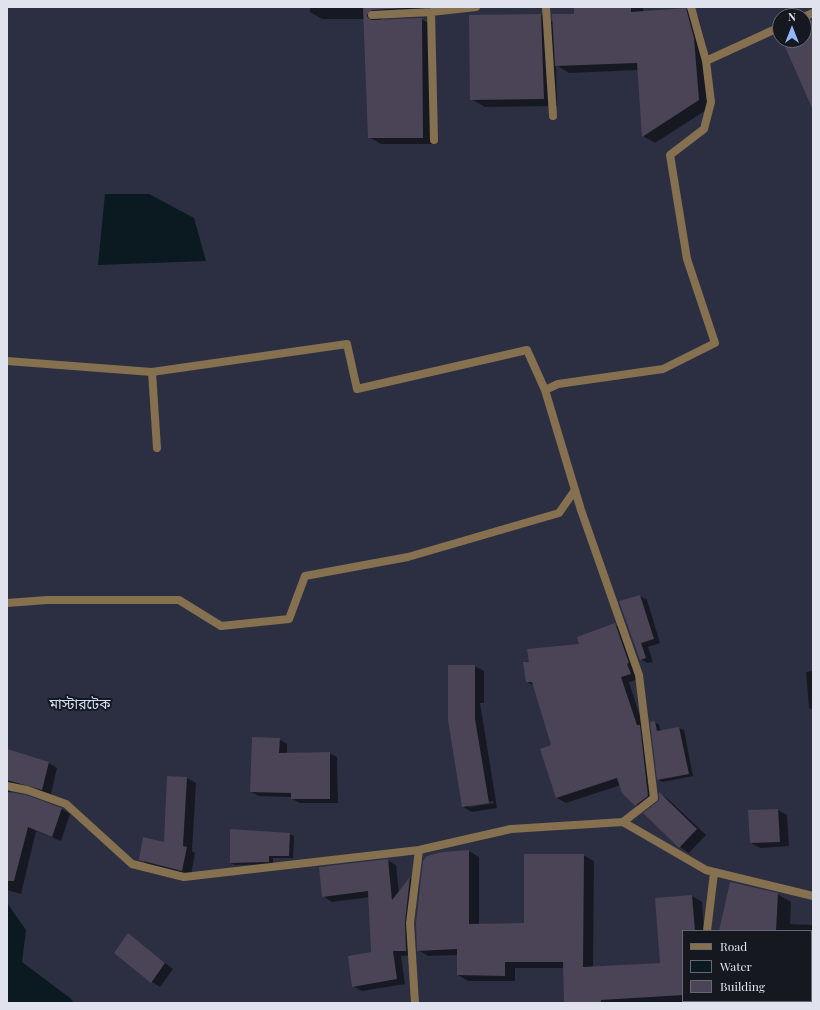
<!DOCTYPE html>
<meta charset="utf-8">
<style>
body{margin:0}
#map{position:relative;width:820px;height:1010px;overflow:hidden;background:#2c2f41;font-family:"Playfair Display",serif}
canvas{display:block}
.frame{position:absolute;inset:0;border:8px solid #e0e3ee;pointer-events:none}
.legend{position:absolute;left:682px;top:930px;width:130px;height:72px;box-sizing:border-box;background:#161820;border:1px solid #676972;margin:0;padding:5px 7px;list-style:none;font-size:12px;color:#e0e3ee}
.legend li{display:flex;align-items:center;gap:8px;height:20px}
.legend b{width:20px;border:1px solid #676972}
.north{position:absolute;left:772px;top:8px;width:40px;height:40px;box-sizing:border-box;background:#161820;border:1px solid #676972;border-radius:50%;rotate:0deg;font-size:11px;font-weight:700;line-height:16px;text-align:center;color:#e0e3ee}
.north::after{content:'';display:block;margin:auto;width:14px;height:18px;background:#91b8fd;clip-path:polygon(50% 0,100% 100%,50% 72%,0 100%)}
</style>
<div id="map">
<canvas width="820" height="1010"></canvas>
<div class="frame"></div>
<ul class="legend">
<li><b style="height:5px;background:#857050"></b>Road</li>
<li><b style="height:11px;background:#0b1a20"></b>Water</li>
<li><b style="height:11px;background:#4b4356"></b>Building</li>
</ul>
<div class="north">N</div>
</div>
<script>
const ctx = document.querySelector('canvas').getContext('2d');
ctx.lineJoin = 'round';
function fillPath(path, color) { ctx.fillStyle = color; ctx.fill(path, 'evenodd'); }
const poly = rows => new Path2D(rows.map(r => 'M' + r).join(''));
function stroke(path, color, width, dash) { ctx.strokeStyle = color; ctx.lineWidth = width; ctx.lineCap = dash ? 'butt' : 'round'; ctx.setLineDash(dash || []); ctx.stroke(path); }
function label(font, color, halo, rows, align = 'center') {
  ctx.font = font + ' "Playfair Display","Noto Sans Bengali",serif'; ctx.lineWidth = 4; ctx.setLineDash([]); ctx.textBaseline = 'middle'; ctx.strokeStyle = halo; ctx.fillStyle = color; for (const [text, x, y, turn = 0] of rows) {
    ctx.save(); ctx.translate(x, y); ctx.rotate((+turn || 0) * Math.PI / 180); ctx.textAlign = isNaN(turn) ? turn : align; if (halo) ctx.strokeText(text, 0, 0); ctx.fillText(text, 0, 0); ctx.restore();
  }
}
fillPath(poly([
 [105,194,149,194,194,218,206,261,98,265],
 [7,903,26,930,22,962,70,998,74,1003,7,1003]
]), '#0b1a20');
fillPath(poly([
 [310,7,435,7,435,14,384,16,380,21,421,19,434,26,436,144,381,144,369,137,365,19,322,19,310,12],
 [575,7,643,7,643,12,685,9,698,16,706,45,711,107,655,143,643,136,638,70,569,73,556,65,557,106,485,107,471,99,541,15,554,23,575,15],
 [640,596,647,600,660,643,648,647,653,662,648,663,640,659],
 [615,625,624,630,639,679,629,682,644,729,657,801,645,810,636,805,621,785,566,803,557,798,542,749,552,746,535,686,527,682,530,663,580,645],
 [475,666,484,671,484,703,480,703,497,808,472,812,463,807],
 [493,801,494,803,469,807,469,805],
 [813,671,813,710,809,708,806,672],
 [655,722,659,725,661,732,679,728,684,730,693,776,663,782,658,780,651,723],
 [279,739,287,744,287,754,329,753,337,757,338,803,300,803,292,799,292,797,259,796,251,792],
 [7,750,49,763,57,768,51,794,18,785,12,787,10,791,12,794,25,796,62,809,70,814,61,841,36,831,21,894,7,890],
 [187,778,196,783,192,851,195,853,191,875,149,865,140,859,165,843],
 [660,794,668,799,706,835,689,853,680,847,645,813,660,801],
 [778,810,787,815,789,846,760,848,751,843],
 [290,834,294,836,293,858,273,858,273,864,235,865,231,863],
 [469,851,479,857,479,925,525,924,583,855,594,861,593,968,661,964,692,896,702,902,704,931,683,931,683,1001,701,1001,701,1003,565,1003,564,968,515,968,515,981,468,981,458,975,458,955,428,956,418,950],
 [387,860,396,865,399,893,410,878,419,883,413,928,415,955,401,956,405,984,362,991,353,986,372,953,370,897,332,902,323,896],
 [777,894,791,902,790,924,813,925,813,1003,748,1003,748,1001,811,1001,811,931,720,931],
 [128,934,173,969,160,987,152,982]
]), '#0007');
fillPath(poly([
 [363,7,421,7,372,10,367,15,368,18,372,20,422,18,423,138,368,138],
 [574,7,631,7,631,12,686,8,694,38,699,100,642,137,637,63,555,66,552,14,574,14],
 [541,14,544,99,470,100,469,15],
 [813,19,813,110,782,40,804,40,804,22],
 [640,595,654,639,641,643,646,658,640,660,619,601],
 [615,623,629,663,627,664,631,674,621,677,637,725,640,725,648,796,635,806,622,793,617,778,556,798,540,749,551,745,532,682,526,682,523,662,529,662,527,649,579,644,577,637],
 [448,665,475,665,475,719,489,803,462,807,448,720],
 [655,721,657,731,679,727,689,774,657,780,650,722],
 [252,737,280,738,279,753,330,752,330,799,291,799,291,793,250,792],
 [7,749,49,762,42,790,7,780],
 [167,776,187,777,183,846,187,847,182,871,139,860,143,837,164,842],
 [8,792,26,795,62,808,52,837,28,827,14,881,7,881],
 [659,792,697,829,679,848,643,813,659,800],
 [778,809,780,842,750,843,748,810],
 [230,829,290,833,289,856,269,856,269,862,230,863],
 [469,850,469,924,524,923,524,854,584,854,583,967,660,963,655,898,692,895,695,931,683,931,683,995,601,1000,601,1003,564,1003,563,962,505,962,505,976,457,975,457,949,417,951,416,923,423,861,427,856,442,852],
 [388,859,392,900,410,877,405,922,406,951,393,951,397,979,352,987,348,956,371,952,368,891,322,897,319,867],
 [730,882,778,893,776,931,719,931],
 [128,933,165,963,151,983,114,953]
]), '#4b4356');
stroke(poly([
 [546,7,553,116],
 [691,7,706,61],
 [431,12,434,140],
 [372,15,431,12,476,7],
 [804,17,813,13],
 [7,361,152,372,347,344,357,389,527,350,545,390,558,384,663,369,715,343,687,259,670,155,704,129,711,102,706,61,780,27],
 [152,372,157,448],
 [545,390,581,510,639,675,654,798,623,822],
 [7,603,47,600,179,600,221,626,289,619,305,576,408,557,559,513,575,490],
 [7,786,27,790,66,804,132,864,184,877,419,850],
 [707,931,714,873],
 [415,1003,410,923,419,850,511,829,623,822,706,870,813,896],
 [698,1003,699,1001]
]), '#857050', 8);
label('14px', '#cddcf7', '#161820', [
 ["মাস্টারটেক",80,705]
]);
</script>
